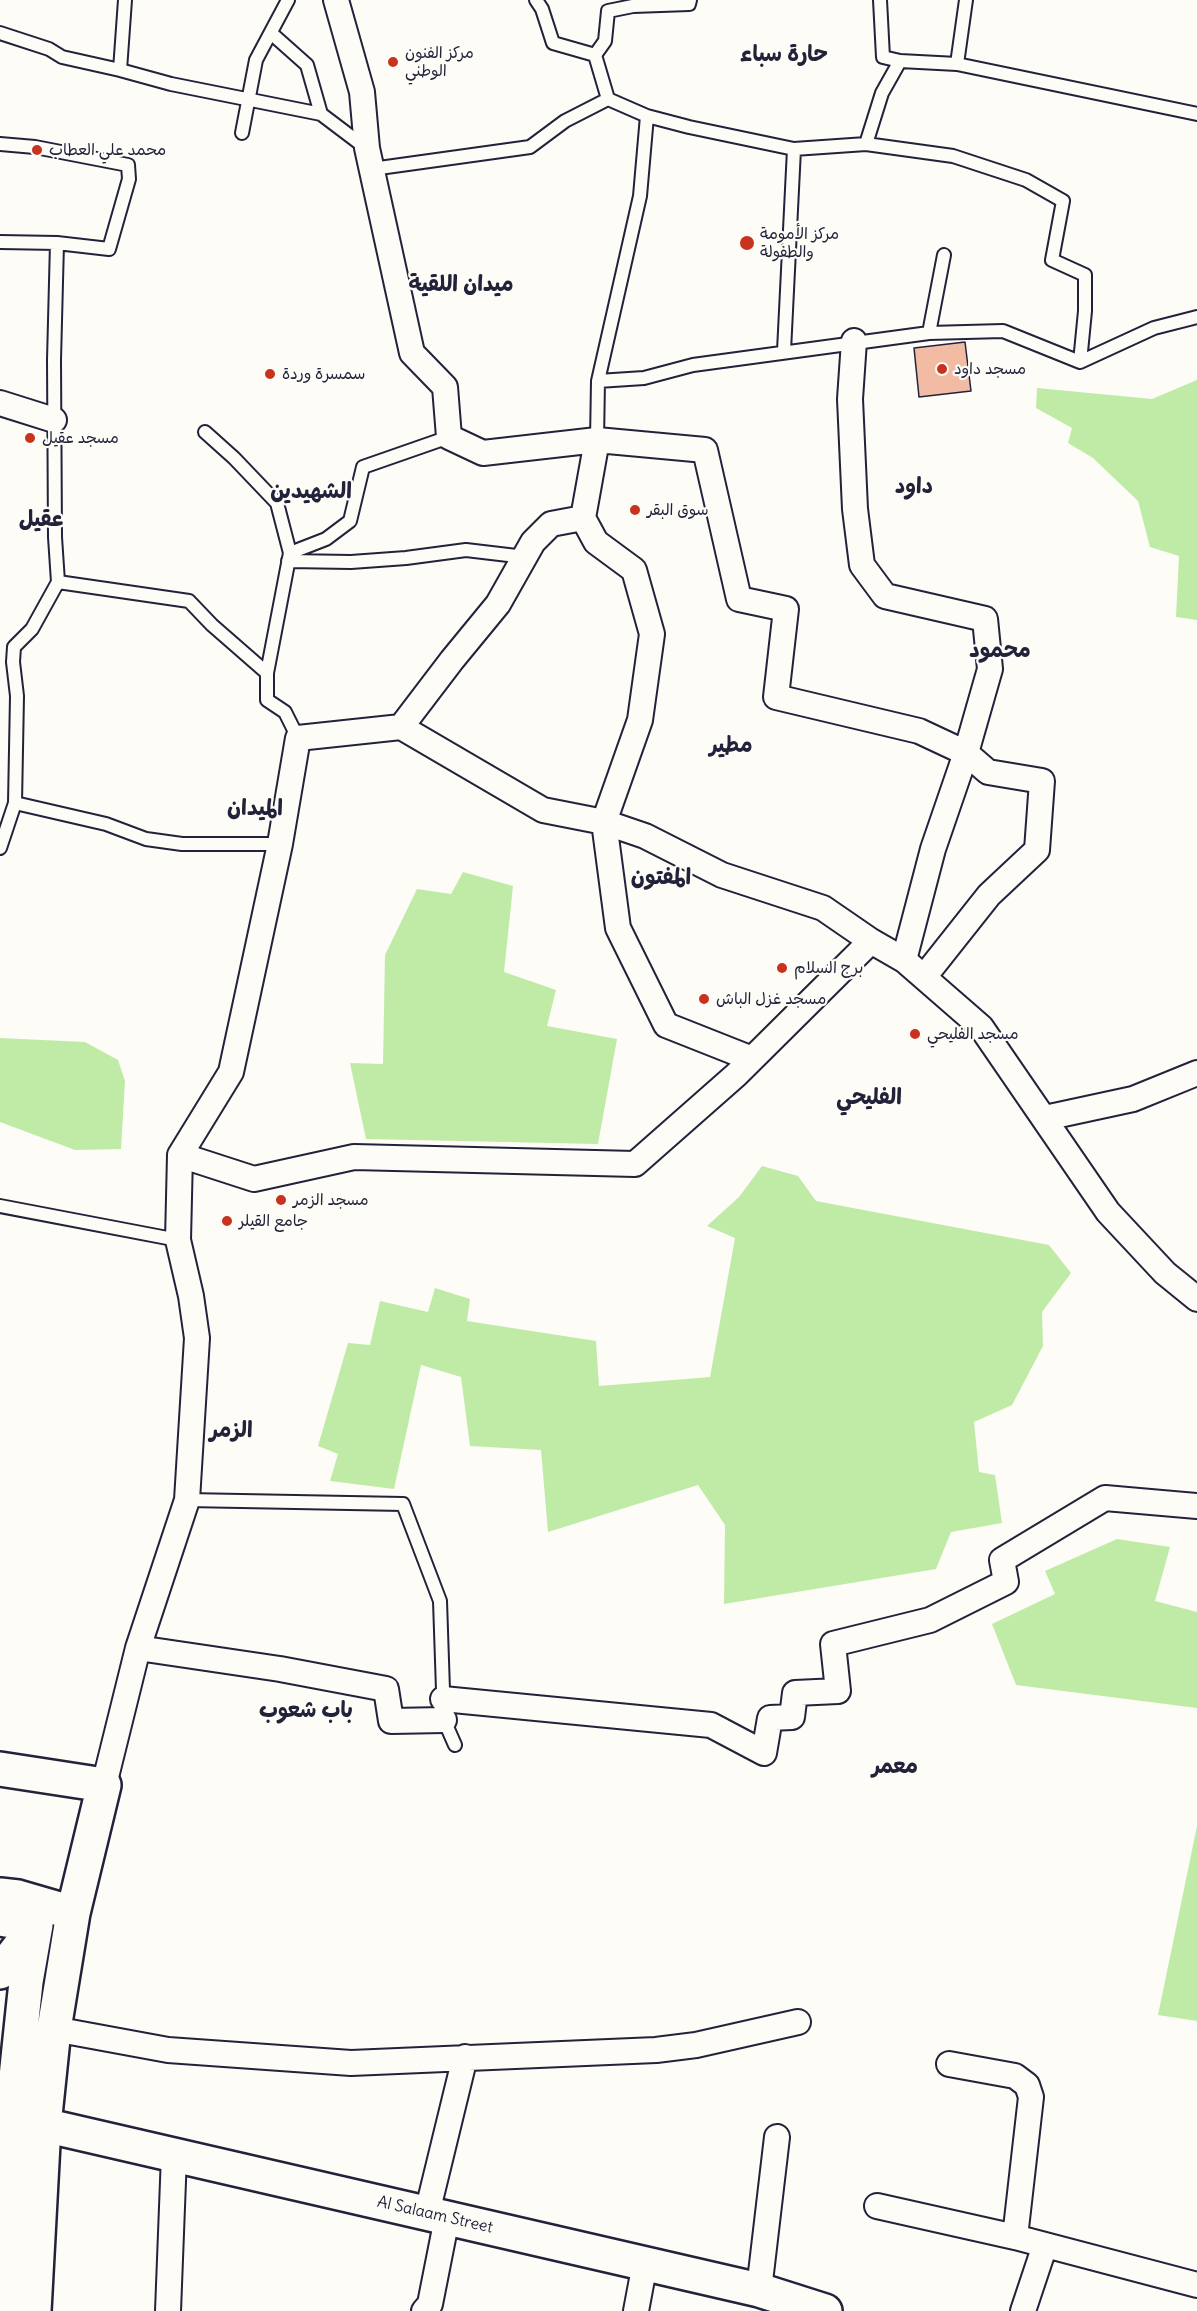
<!DOCTYPE html>
<meta charset="utf-8">
<style>
body{margin:0}
canvas{display:block;background:#fdfcf7}
</style>
<canvas width="1197" height="2311"></canvas>
<script>
const ctx = document.querySelector('canvas').getContext('2d');
ctx.lineJoin = 'round';
function fillPath(path, color) { ctx.fillStyle = color; ctx.fill(path, 'evenodd'); }
const poly = rows => new Path2D(rows.map(r => 'M' + r).join(''));
function stroke(path, color, width, dash) { ctx.strokeStyle = color; ctx.lineWidth = width; ctx.lineCap = dash ? 'butt' : 'round'; ctx.setLineDash(dash || []); ctx.stroke(path); }
function label(font, color, halo, rows, align = 'center') {
  ctx.font = font + ' Delius,"Playpen Sans Arabic",sans-serif'; ctx.lineWidth = 4.5; ctx.setLineDash([]); ctx.textBaseline = 'middle'; ctx.strokeStyle = halo; ctx.fillStyle = color; for (const [text, x, y, turn = 0] of rows) {
    ctx.save(); ctx.translate(x, y); ctx.rotate((+turn || 0) * Math.PI / 180); ctx.textAlign = isNaN(turn) ? turn : align; if (halo) ctx.strokeText(text, 0, 0); ctx.fillText(text, 0, 0); ctx.restore();
  }
}
fillPath(poly([
 [1197,380,1197,620,1176,617,1179,556,1150,547,1138,501,1093,458,1068,443,1072,428,1036,408,1037,388,1152,399],
 [463,872,513,886,504,972,556,990,547,1026,617,1039,598,1144,366,1139,350,1063,383,1064,385,955,417,889,451,894],
 [0,1038,85,1042,118,1060,125,1081,121,1149,75,1150,0,1122],
 [762,1166,798,1176,816,1201,1049,1245,1071,1273,1042,1312,1043,1346,1012,1405,974,1422,979,1472,995,1475,1002,1523,951,1532,936,1569,724,1604,725,1525,698,1485,548,1532,541,1450,470,1446,461,1377,421,1365,394,1489,330,1481,338,1454,318,1446,348,1343,370,1345,380,1301,428,1312,435,1288,470,1299,467,1321,596,1341,599,1386,710,1377,735,1238,707,1226,739,1197],
 [1117,1539,1170,1547,1155,1601,1197,1612,1197,1708,1016,1685,992,1624,1055,1594,1045,1571],
 [1197,1826,1197,2021,1158,2015]
]), '#c0eba7');
const building = poly([
 [965,342,971,391,919,397,914,348,965,342]
]);
fillPath(building, '#f1bca3');
stroke(building, '#22223b', 1.5);
const lane = poly([
 [125,0,120,70,171,84,321,114],
 [536,0,542,9,553,43,595,55,608,99,647,116,689,127,794,149,866,144,953,156,1026,180,1063,201,1052,260,1085,275,1085,311,1080,362],
 [0,33,49,49,62,57,120,70],
 [271,33,307,65,321,114,366,148],
 [595,55,605,41,608,11,633,6,689,4,690,0],
 [900,61,957,64,1197,114],
 [957,64,966,0],
 [242,133,256,60,288,0],
 [0,144,35,147,128,165,129,179,109,249,57,243,54,360,55,537,58,582,189,601,212,625,267,673],
 [866,144,882,93,900,61,883,57,880,0],
 [372,169,530,147,565,121,608,99],
 [0,242,57,243],
 [929,333,944,255],
 [784,351,794,149],
 [598,381,644,378,693,365,929,333,1003,331,1080,362,1154,328,1197,317],
 [205,432,234,458,277,503,290,553],
 [597,440,598,381,640,196,647,116],
 [288,561,351,562,406,558,466,550,525,557],
 [298,738,285,712,267,700,267,673,290,553,326,539,350,521,363,467,449,437],
 [15,803,106,824,146,839,182,844,280,844],
 [0,848,15,803,17,696,13,662,14,647,32,629,58,582],
 [0,1206,178,1240],
 [187,1500,403,1504,440,1601,444,1720,455,1745]
]);
const street = poly([
 [854,341,850,399,855,509,862,565,885,596,985,619,990,669,966,753,933,849,904,960],
 [0,403,54,420],
 [597,440,705,450,739,599,786,609,776,697,919,731,966,753,988,772,1042,781,1037,850,989,895,924,977],
 [583,518,596,542,634,570,652,634,640,720,604,822,618,928,666,1025,752,1059],
 [401,727,543,810,604,822,645,836,722,875,823,908,871,941,904,960,981,1027,1108,1212,1165,1273,1197,1299],
 [1045,1118,1133,1099,1197,1073],
 [180,1155,254,1179,354,1157,635,1164,736,1075,871,941],
 [138,1648,280,1669,386,1689,391,1721,444,1720],
 [443,1699,711,1725,764,1753,770,1718,792,1717,795,1693,838,1691,833,1644,930,1620,1006,1582,1002,1560,1105,1498,1197,1506],
 [104,1785,138,1648,187,1500,197,1338,191,1296,178,1240,180,1155,231,1072,280,844,298,738,401,727,452,660,498,604,533,542,551,524,583,518,597,440,483,453,449,437,445,387,412,353,367,148,362,92,336,0],
 [54,2029,168,2050,351,2063,656,2050,696,2045,798,2022],
 [949,2064,1015,2076,1027,2085,1031,2097,1015,2237],
 [877,2206,1015,2237,1197,2285],
 [427,2213,465,2057],
 [759,2290,777,2137],
 [168,2311,174,2155],
 [424,2311,430,2304,447,2218],
 [636,2311,645,2263],
 [1023,2311,1045,2245]
]);
const secondary = poly([
 [0,1769,104,1785,73,1913,54,2029,44,2125,34,2311],
 [0,1895,18,1897,73,1913],
 [0,1919,36,1925],
 [0,1972,33,1929],
 [44,2125,759,2290,825,2311],
 [4,2311,14,2096,26,1982,36,1925]
]);
stroke(lane, '#22223b', 16);
stroke(street, '#22223b', 28);
stroke(secondary, '#22223b', 38);
stroke(lane, '#fdfcf7', 12);
stroke(street, '#fdfcf7', 24);
stroke(secondary, '#fdfcf7', 33);
for (const [x, y, r, color] of [
 [393,62,6,"#c8321e"],
 [37,150,6,"#c8321e"],
 [747,243,8,"#c8321e"],
 [942,369,6,"#c8321e"],
 [270,374,6,"#c8321e"],
 [30,438,6,"#c8321e"],
 [635,510,6,"#c8321e"],
 [782,968,6,"#c8321e"],
 [704,999,6,"#c8321e"],
 [915,1034,6,"#c8321e"],
 [281,1200,6,"#c8321e"],
 [227,1221,6,"#c8321e"]
]) { const dot = new Path2D(); dot.arc(x, y, r, 0, 2 * Math.PI); ctx.fillStyle = color; ctx.fill(dot); stroke(dot, '#fdfcf7', 2); }
label('16px', '#22223b', '#fdfcf7', [
 ["مركز الفنون",405,53],
 ["الوطني",405,71],
 ["محمد علي العطاب",49,150],
 ["مركز الأمومة",760,234],
 ["والطفولة",760,252],
 ["مسجد داود",954,369],
 ["سمسرة وردة",282,374],
 ["مسجد عقيل",42,438],
 ["سوق البقر",647,510],
 ["برج السلام",794,968],
 ["مسجد غزل الباش",716,999],
 ["مسجد الفليحي",927,1034],
 ["مسجد الزمر",293,1200],
 ["جامع القيلر",239,1221]
], 'left');
label('16px', '#22223b', '#fdfcf7', [
 ["Al Salaam Street",435,2215,13]
]);
label('bold 22px', '#22223b', '#fdfcf7', [
 ["حارة سباء",784,55],
 ["ميدان اللقية",461,285],
 ["داود",914,487],
 ["الشهيدين",311,492],
 ["عقيل",41,520],
 ["محمود",1000,651],
 ["مطير",731,746],
 ["الميدان",255,809],
 ["المفتون",661,878],
 ["الفليحي",869,1098],
 ["الزمر",231,1431],
 ["باب شعوب",306,1711],
 ["معمر",895,1767]
]);
</script>
